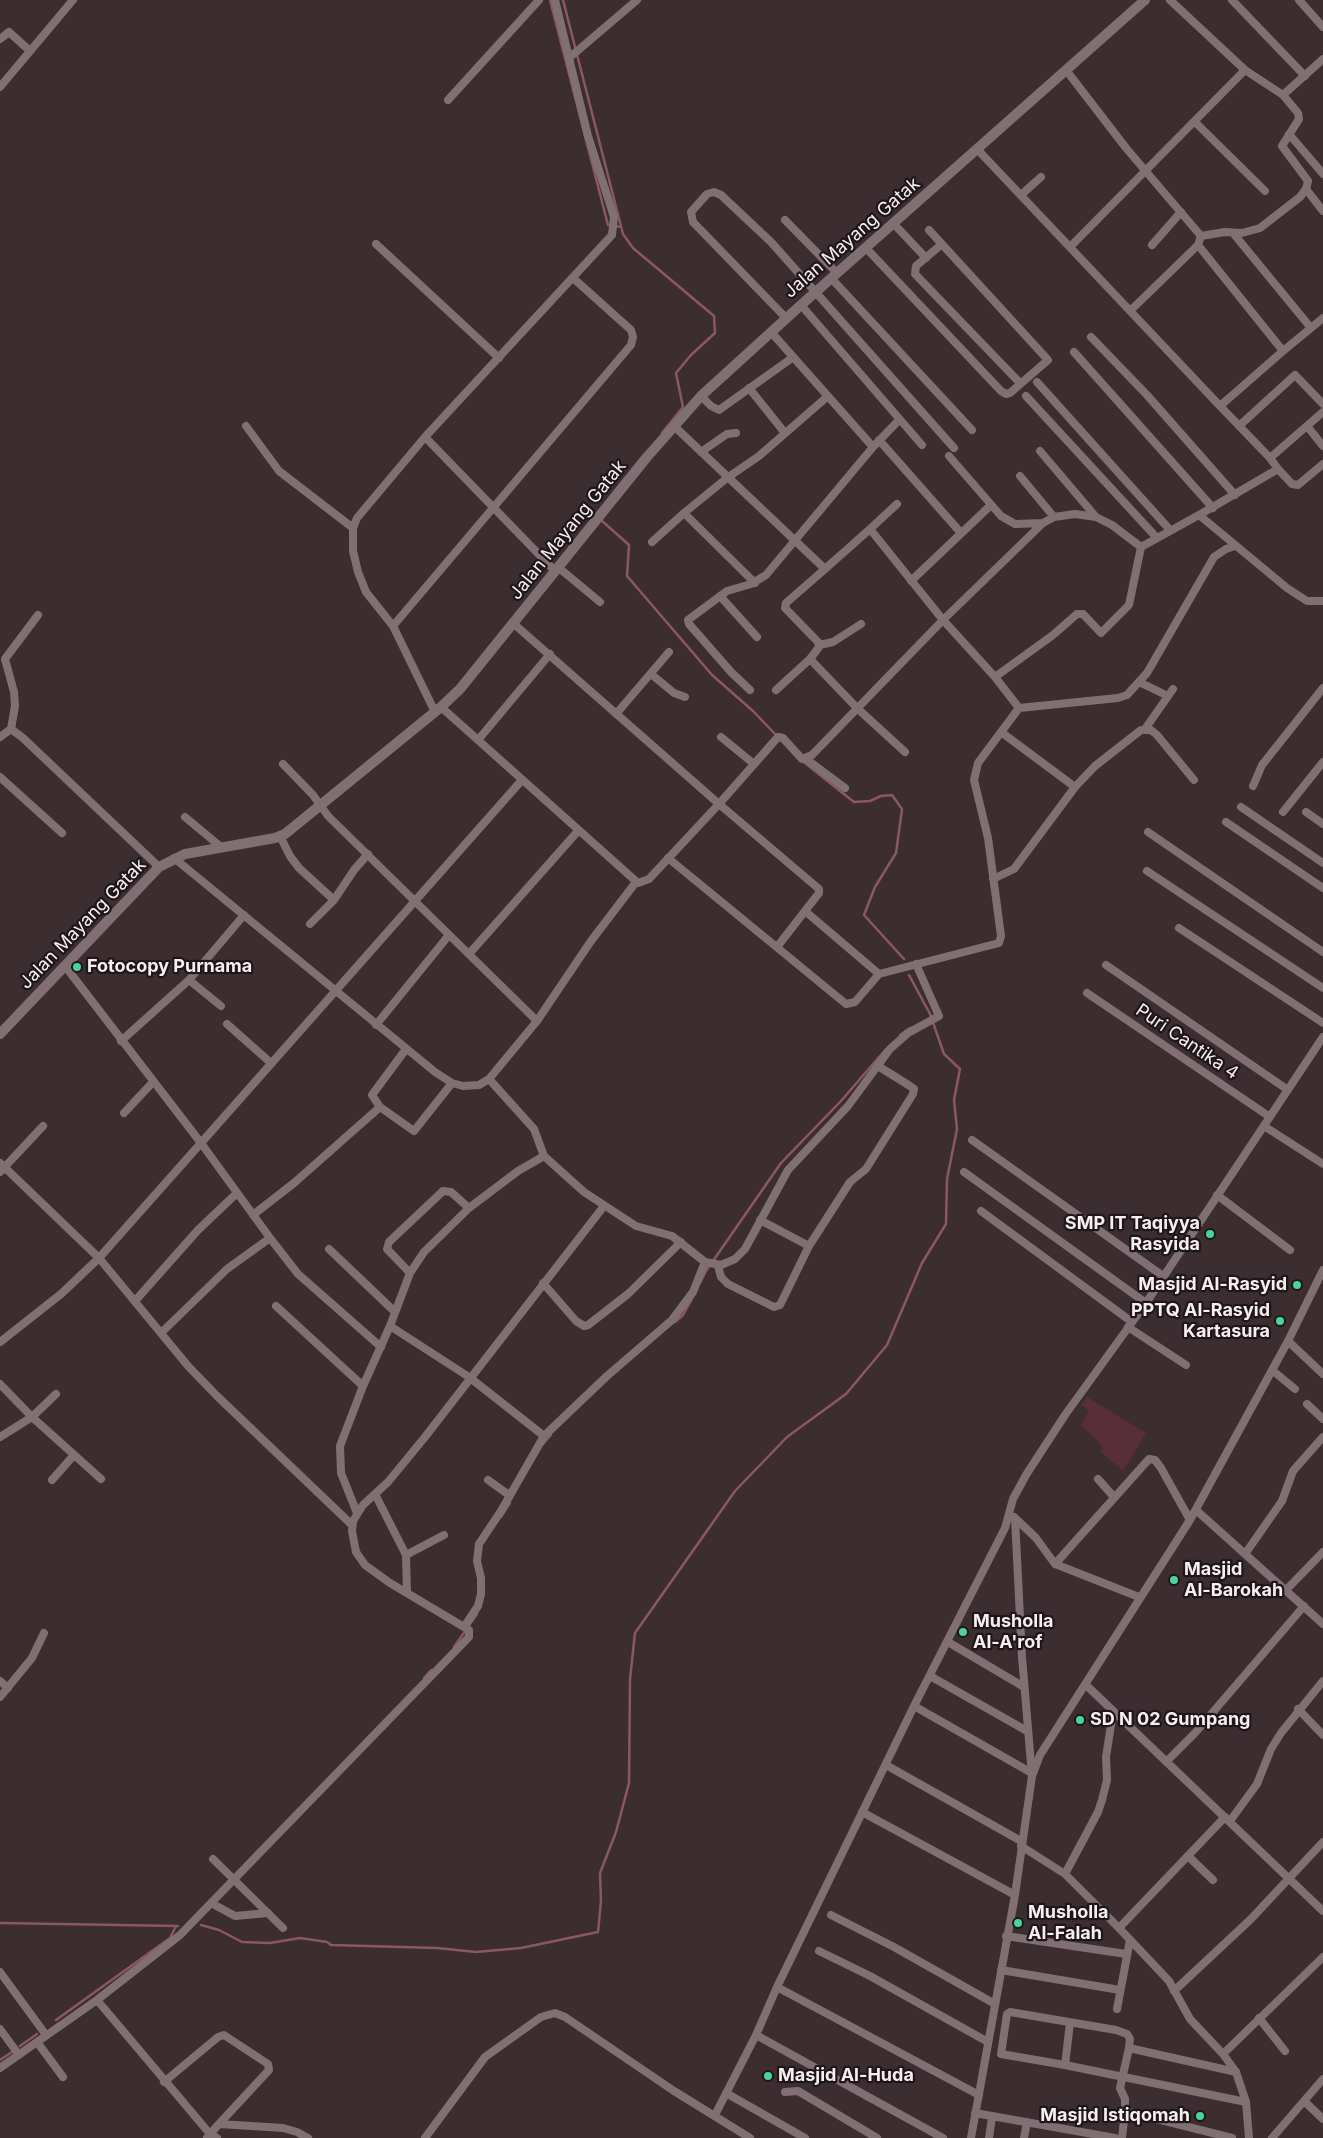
<!DOCTYPE html>
<style>
body{margin:0}
canvas{display:block;background:#3b2d30}
</style>
<canvas width="1323" height="2138"></canvas>
<script>
const ctx = document.querySelector('canvas').getContext('2d');
ctx.lineJoin = 'round';
function fillPath(path, color) { ctx.fillStyle = color; ctx.fill(path, 'evenodd'); }
const poly = rows => new Path2D(rows.map(r => 'M' + r).join(''));
function stroke(path, color, width, dash) { ctx.strokeStyle = color; ctx.lineWidth = width; ctx.lineCap = dash ? 'butt' : 'round'; ctx.setLineDash(dash || []); ctx.stroke(path); }
function label(font, color, halo, rows, align = 'center') {
  ctx.font = font + ' Inter,sans-serif'; ctx.lineWidth = 4.5; ctx.setLineDash([]); ctx.textBaseline = 'middle'; ctx.strokeStyle = halo; ctx.fillStyle = color; for (const [text, x, y, turn = 0] of rows) {
    ctx.save(); ctx.translate(x, y); ctx.rotate((+turn || 0) * Math.PI / 180); ctx.textAlign = isNaN(turn) ? turn : align; if (halo) ctx.strokeText(text, 0, 0); ctx.fillText(text, 0, 0); ctx.restore();
  }
}
fillPath(poly([
 [1087,1397,1146,1433,1123,1471,1101,1452,1103,1446,1081,1425,1089,1410,1081,1405]
]), '#582e3a');
stroke(poly([
 [550,0,608,225,621,227],
 [563,0,623,234,633,248,714,316,715,333,691,355,676,373,683,407,662,433],
 [601,520,629,545,627,576,712,675,753,711,776,735],
 [801,760,854,802,870,801,881,796,892,795,902,809,896,853,875,887,864,915,904,959],
 [900,1035,910,1028],
 [700,1283,706,1271,781,1163,841,1101,886,1049],
 [675,1322,683,1315,692,1299],
 [543,1444,551,1435],
 [501,1517,510,1503],
 [454,1647,477,1614],
 [424,1678,431,1670],
 [0,1923,178,1926],
 [201,1925,219,1930,242,1942,270,1943,300,1938,327,1942,331,1945,437,1948,476,1952,521,1948,598,1932,601,1901,600,1873,616,1832,629,1783,630,1679,635,1633,735,1491,787,1437,846,1394,887,1345,922,1263,946,1224,947,1179,957,1129,954,1100,960,1069,944,1054,930,1014,909,975],
 [56,2020,170,1938,176,1926],
 [20,2046,37,2034],
 [0,2060,12,2052]
]), '#8b5764', 2.5);
stroke(poly([
 [555,0,569,58],
 [1170,0,1245,70,1283,95,1298,113,1299,119,1282,146,1308,181,1306,189,1300,197,1260,228,1242,233,1225,232,1201,236],
 [1232,0,1305,76],
 [1299,0,1323,27],
 [0,39,9,32,30,51],
 [1066,70,1126,148,1201,236,1198,245,1131,310],
 [0,87,73,0],
 [1283,95,1323,59],
 [448,100,539,0],
 [1195,122,1265,191],
 [1289,134,1323,174],
 [977,149,1220,406,1283,351,1198,245],
 [1306,189,1323,211],
 [1021,195,1041,177],
 [785,220,837,273],
 [893,223,926,258],
 [1233,233,1311,328],
 [376,244,499,358],
 [942,244,916,266,915,274,1020,383],
 [1152,245,1181,212],
 [865,247,1001,391,1006,394,1010,393,1048,360,929,230],
 [1070,247,1245,70],
 [831,278,972,430],
 [801,305,922,445],
 [786,318,693,222,691,212,707,194,714,192,721,195,771,242,954,448],
 [771,332,873,447],
 [1091,337,1147,395,1235,495],
 [1283,351,1323,318],
 [1074,352,1213,508],
 [1037,382,1170,530],
 [749,388,785,433],
 [701,396,711,406,719,410,792,358],
 [1026,396,1157,538],
 [246,426,279,471,353,528],
 [674,426,825,569,870,529,943,620,1043,523,1054,517,1075,514,1096,517,1112,525,1141,547,1199,515,1287,588,1307,601,1323,601],
 [1239,426,1295,375,1323,404],
 [1307,426,1323,446],
 [425,437,612,235,614,217,588,136,569,58,637,0],
 [879,440,961,533],
 [1040,451,1096,517],
 [701,452,727,434,736,433],
 [949,456,1001,516,1015,524,1043,523],
 [1270,458,1323,412],
 [1278,469,1292,484,1298,485,1323,464],
 [1020,476,1054,517],
 [1199,515,1278,469,1270,458,1220,406],
 [870,529,897,504],
 [652,542,684,513],
 [559,568,600,602],
 [825,569,786,603,785,608,818,642,819,647,810,659,858,709,905,752],
 [911,581,991,505],
 [755,583,684,513,727,478,759,456,828,396],
 [720,596,757,637],
 [393,626,631,345,633,337,631,330,573,278],
 [819,645,833,642,861,624],
 [651,674,674,693,685,697],
 [995,677,1053,635,1077,614,1083,614,1101,633,1129,605,1141,547],
 [1139,682,1168,696],
 [750,690,731,672,689,624,688,620,727,591,751,584,766,575,873,447,899,420],
 [776,690,810,659],
 [441,707,638,883,649,879,719,804,514,624],
 [1019,708,1118,698,1127,695,1147,673,1214,557,1226,549,1235,546],
 [435,712,393,626,366,592,358,572,353,551,353,528,357,518,425,437,556,572],
 [616,714,669,652],
 [11,729,15,706,14,692,5,659,38,615],
 [1145,729,1173,689],
 [1001,732,1075,787],
 [0,737,11,729,23,738,159,867],
 [721,737,754,764],
 [478,740,550,654],
 [806,759,845,788],
 [0,777,62,833],
 [1253,786,1262,765,1323,688],
 [1241,807,1323,863],
 [1283,812,1323,762],
 [1306,812,1323,824],
 [185,817,221,847],
 [1226,822,1323,888],
 [1148,832,1323,952],
 [280,836,290,856,299,868,334,900],
 [174,858,435,1072,452,1083,463,1086,479,1085,489,1079,537,1021,328,816,313,795,283,764],
 [668,858,846,1004,855,1002,879,974,999,943,1001,936,988,838,974,780,978,763,1019,708,995,677,943,620,812,755,802,759,783,738,778,737,719,804,819,889,819,893,777,947],
 [1147,871,1323,988],
 [993,879,1014,869,1075,787,1095,766,1141,730,1151,730,1157,735,1194,780],
 [805,911,879,974],
 [310,924,334,900,354,870,368,854],
 [1179,928,1323,1023],
 [469,954,578,831],
 [1106,965,1288,1090],
 [189,980,221,1006],
 [1087,993,1270,1117],
 [537,1021,591,941,636,882],
 [227,1024,271,1063],
 [376,1025,449,935],
 [121,1041,189,980,244,915],
 [489,1079,534,1129,544,1156,584,1192,636,1226,672,1236,705,1262,721,1265,735,1259,745,1249,788,1170,848,1106,890,1049,908,1033,939,1016,916,964],
 [380,1107,414,1131,452,1083],
 [124,1113,153,1082],
 [1264,1126,1323,1164],
 [972,1140,1163,1276],
 [0,1163,99,1258,188,1366,216,1395,352,1525],
 [0,1172,43,1126],
 [964,1172,1146,1303],
 [1217,1195,1290,1250],
 [981,1211,1132,1322],
 [253,1215,294,1183,380,1107,372,1095,406,1049],
 [760,1220,809,1246],
 [270,1238,298,1274,381,1347],
 [329,1249,395,1312],
 [718,1266,721,1277,728,1284,774,1307,780,1305,809,1246,850,1182,866,1169,913,1094,914,1089,910,1086,878,1066],
 [410,1273,387,1249,389,1242,443,1191,451,1192,469,1208],
 [543,1283,576,1321,584,1326,588,1325,628,1294,681,1242],
 [135,1301,198,1230,237,1193],
 [276,1306,363,1386],
 [390,1326,469,1377,544,1436],
 [1128,1327,1186,1365],
 [161,1333,227,1269,270,1238,201,1143,522,780],
 [1288,1341,1323,1374],
 [0,1342,61,1294,99,1258,201,1143,65,966],
 [1272,1370,1295,1389],
 [0,1384,32,1417,101,1479],
 [1307,1404,1323,1419],
 [0,1437,32,1417,56,1394],
 [1098,1479,1114,1497],
 [52,1480,74,1455],
 [488,1480,509,1495],
 [375,1494,406,1555,407,1593],
 [1196,1510,1323,1624],
 [357,1513,341,1473,340,1446,363,1386,390,1326,410,1273,424,1252,469,1208,518,1171,544,1156],
 [1014,1517,1036,1538,1055,1564,1139,1597],
 [1015,1518,1022,1657,1032,1776],
 [1245,1554,1282,1501,1293,1471,1323,1437],
 [406,1555,444,1535],
 [1055,1564,1149,1459,1155,1460,1161,1468,1190,1520],
 [1286,1590,1323,1552],
 [464,1627,478,1606,481,1594,481,1578,477,1561,479,1544,501,1511,544,1436,607,1376,672,1320,693,1292,705,1262],
 [948,1642,1024,1687],
 [930,1676,1027,1731],
 [0,1681,8,1688],
 [1086,1685,1323,1911],
 [0,1697,32,1658,44,1633],
 [914,1706,1030,1772],
 [1298,1709,1323,1735],
 [1166,1762,1195,1733,1304,1606],
 [886,1765,1021,1841],
 [862,1812,1015,1895],
 [1230,1821,1257,1784,1271,1749,1281,1733,1323,1681],
 [1021,1846,1065,1874,1119,1928,1169,1981,1190,2019,1223,2054,1236,2072,1246,2102,1249,2138],
 [1189,1857,1213,1880],
 [213,1859,283,1928],
 [1065,1874,1098,1812,1102,1800,1107,1780,1106,1757,1113,1712],
 [211,1903,235,1916,268,1913],
 [831,1915,894,1947,995,2004],
 [1119,1928,1225,1817],
 [1006,1936,1126,1954],
 [819,1951,870,1976,988,2042],
 [1001,1970,1120,1990],
 [0,1972,46,2035],
 [777,1987,979,2095],
 [1174,1991,1251,1919,1323,1842],
 [97,2000,210,2134,219,2124,283,2128,297,2132,308,2138],
 [1117,2009,1130,1940],
 [1259,2018,1285,2051],
 [1070,2023,1065,2065,1246,2102],
 [0,2029,19,2055],
 [756,2035,943,2138],
 [37,2042,63,2077],
 [1129,2048,1236,2072],
 [1223,2054,1323,1957],
 [1065,2065,1001,2054,1007,2014,1010,2012,1116,2030,1127,2034,1130,2039,1129,2048,1120,2088,1125,2099,1125,2111],
 [0,2068,97,2000,180,1935,469,1637,469,1630,464,1627,390,1583,365,1565,356,1552,352,1531,353,1521,363,1505,388,1482,425,1437,604,1206],
 [164,2082,218,2037,224,2035,268,2064,269,2070,219,2124],
 [785,2092,798,2091,877,2138],
 [726,2093,805,2138],
 [1304,2101,1323,2119],
 [975,2113,1115,2138],
 [715,2115,756,2035,777,1987,914,1706,1005,1528,1013,1499,1026,1475,1065,1415,1146,1303,1323,1037],
 [207,2138,210,2134,217,2138],
 [425,2138,485,2057,541,2017,555,2013,565,2017,674,2091,750,2138],
 [971,2138,1015,1895,1032,1776,1040,1755,1190,1520,1288,1341,1323,1270],
 [989,2138,992,2117],
 [1024,2138,1027,2122],
 [1122,2138,1125,2111,1232,2138],
 [1272,2138,1323,2079]
]), '#807073', 8);
stroke(poly([
 [0,1034,159,867,185,854,275,838,285,834,441,707,460,689,647,457,701,396,801,305,1145,0]
]), '#807073', 10);
for (const [x, y, r, color] of [
 [77,967,5,"#4ad49c"],
 [1210,1234,5,"#4ad49c"],
 [1297,1285,5,"#4ad49c"],
 [1280,1321,5,"#4ad49c"],
 [1174,1580,5,"#4ad49c"],
 [963,1632,5,"#4ad49c"],
 [1080,1720,5,"#4ad49c"],
 [1018,1923,5,"#4ad49c"],
 [768,2076,5,"#4ad49c"],
 [1200,2116,5,"#4ad49c"]
]) { const dot = new Path2D(); dot.arc(x, y, r, 0, 2 * Math.PI); ctx.fillStyle = color; ctx.fill(dot); stroke(dot, '#1e1719', 2); }
label('18px', '#f8eef0', '#1e1719', [
 ["Jalan Mayang Gatak",852,238,-41],
 ["Jalan Mayang Gatak",568,530,-51],
 ["Jalan Mayang Gatak",83,924,-46],
 ["Puri Cantika 4",1187,1042,34]
]);
label('bold 18px', '#f8eef0', '#1e1719', [
 ["Fotocopy Purnama",87,967],
 ["SMP IT Taqiyya",1200,1224,"right"],
 ["Rasyida",1200,1245,"right"],
 ["Masjid Al-Rasyid",1287,1285,"right"],
 ["PPTQ Al-Rasyid",1270,1311,"right"],
 ["Kartasura",1270,1332,"right"],
 ["Masjid",1184,1570],
 ["Al-Barokah",1184,1591],
 ["Musholla",973,1622],
 ["Al-A'rof",973,1643],
 ["SD N 02 Gumpang",1090,1720],
 ["Musholla",1028,1913],
 ["Al-Falah",1028,1934],
 ["Masjid Al-Huda",778,2076],
 ["Masjid Istiqomah",1190,2116,"right"]
], 'left');
</script>
